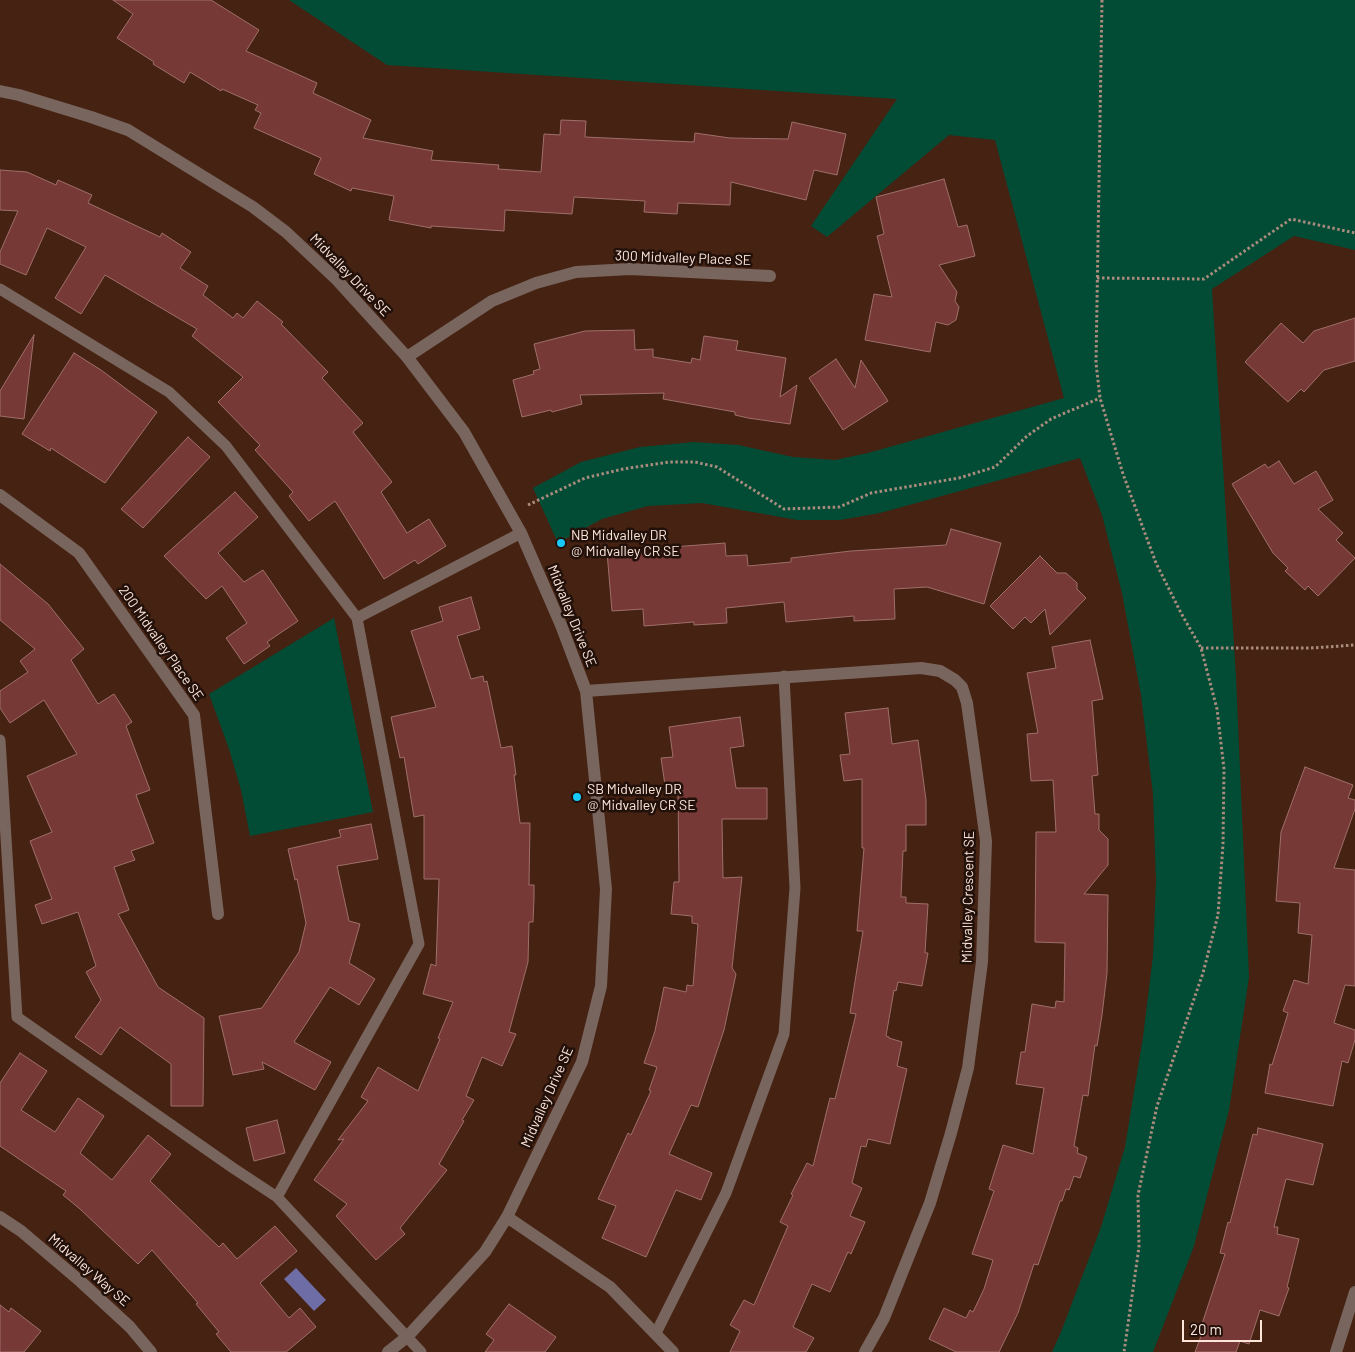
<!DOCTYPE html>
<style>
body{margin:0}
#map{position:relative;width:1355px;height:1352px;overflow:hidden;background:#462212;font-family:Barlow,sans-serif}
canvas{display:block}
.scale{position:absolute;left:1182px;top:1320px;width:80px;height:22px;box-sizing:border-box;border:2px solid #fde5da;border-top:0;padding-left:6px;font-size:15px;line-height:18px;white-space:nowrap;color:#fde5da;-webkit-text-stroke:4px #21110a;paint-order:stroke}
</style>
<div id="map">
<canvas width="1355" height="1352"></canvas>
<div class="scale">20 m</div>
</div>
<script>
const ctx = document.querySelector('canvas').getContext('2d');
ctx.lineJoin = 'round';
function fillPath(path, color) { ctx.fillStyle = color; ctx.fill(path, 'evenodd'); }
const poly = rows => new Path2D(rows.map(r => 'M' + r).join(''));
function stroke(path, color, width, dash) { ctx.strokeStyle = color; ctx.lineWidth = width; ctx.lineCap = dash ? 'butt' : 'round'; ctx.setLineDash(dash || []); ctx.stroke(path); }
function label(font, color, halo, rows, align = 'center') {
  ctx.font = font + ' Barlow,sans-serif'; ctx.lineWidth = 5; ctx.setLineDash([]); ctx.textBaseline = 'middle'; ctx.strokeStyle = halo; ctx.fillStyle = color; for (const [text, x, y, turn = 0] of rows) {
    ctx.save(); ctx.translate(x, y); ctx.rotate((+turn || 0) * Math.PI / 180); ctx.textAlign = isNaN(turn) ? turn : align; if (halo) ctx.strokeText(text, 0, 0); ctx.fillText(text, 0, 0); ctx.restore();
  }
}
fillPath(poly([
 [289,0,1355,0,1355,250,1294,236,1212,289,1236,677,1249,977,1229,1110,1194,1246,1153,1352,1052,1352,1061,1332,1101,1227,1125,1147,1143,1037,1153,956,1156,881,1153,794,1141,695,1122,593,1102,515,1080,458,880,513,840,520,797,520,702,503,648,506,602,519,558,543,533,488,581,462,640,447,694,442,738,445,793,457,835,460,868,453,1064,398,995,140,949,135,827,237,811,226,897,99,387,65],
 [334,618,373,812,250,836,241,790,229,749,209,694]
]), '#024c35');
fillPath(poly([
 [296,1268,326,1300,314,1311,284,1279]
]), '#6e6da5');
const building = poly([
 [113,0,211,0,259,30,246,51,317,83,313,93,371,120,363,138,433,151,431,160,499,165,498,169,541,172,544,134,560,135,561,120,586,121,585,137,694,142,695,133,730,138,788,139,792,122,846,134,837,175,814,170,806,200,731,182,730,205,678,203,677,214,644,212,645,201,574,197,572,214,505,210,504,231,431,226,431,228,389,220,394,196,352,188,351,191,314,174,321,158,254,128,261,113,255,110,258,105,222,89,221,91,190,72,184,83,153,64,154,62,117,38,133,14,113,0],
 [0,170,27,172,56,185,58,180,92,195,88,203,160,237,162,233,191,252,180,268,208,286,203,295,233,318,237,313,243,318,257,301,283,322,281,324,328,372,322,378,363,423,353,432,392,482,381,492,407,533,429,519,446,546,418,564,415,560,384,579,335,501,309,521,289,496,293,492,255,450,260,445,218,402,243,377,192,336,197,329,105,275,81,314,55,298,86,247,47,228,26,275,0,264,0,252,18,211,0,210,0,170],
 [944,179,958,227,967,225,975,256,939,265,957,292,955,301,959,307,956,320,948,325,936,322,930,352,865,340,874,294,892,297,877,236,884,234,876,197,944,179],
 [1355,318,1355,361,1324,370,1304,392,1301,389,1288,402,1245,362,1281,323,1303,343,1314,331,1355,318],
 [634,330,635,350,653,349,653,357,691,363,692,358,700,360,704,336,738,341,736,350,786,358,780,397,797,385,790,424,748,418,735,415,735,412,663,399,664,393,580,395,582,404,552,412,551,410,522,417,513,380,534,374,533,371,540,369,534,344,585,331,634,330],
 [34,335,24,419,0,416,0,391,34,335],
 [74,353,101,370,157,412,105,483,51,448,50,451,22,434,74,353],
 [836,359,855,388,861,360,888,401,843,430,809,378,836,359],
 [188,437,210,457,143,528,121,509,188,437],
 [1279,461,1294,484,1316,471,1333,500,1318,509,1343,533,1336,540,1355,558,1318,596,1308,586,1305,590,1285,571,1288,568,1273,553,1232,484,1265,464,1268,468,1279,461],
 [235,492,258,517,218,553,244,582,263,570,298,621,267,642,270,646,244,664,226,638,247,623,222,586,206,599,164,556,235,492],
 [951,529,1001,543,984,604,927,587,894,589,895,619,854,621,854,616,786,622,784,602,726,608,727,623,694,625,694,622,644,626,643,609,612,611,607,552,725,543,726,556,747,555,748,566,791,562,791,558,851,551,946,545,951,529],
 [1040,556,1057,573,1066,573,1077,583,1077,589,1086,598,1050,635,1045,609,1031,623,1025,617,1013,629,990,606,1040,556],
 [0,564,48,604,84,649,71,660,98,704,114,694,132,722,126,726,150,790,136,795,154,843,131,851,135,860,114,867,129,910,118,914,158,987,204,1018,203,1106,171,1106,171,1064,120,1027,101,1055,75,1037,101,1000,86,972,96,966,78,912,42,924,35,905,52,899,30,841,52,832,27,776,77,754,44,700,10,723,0,708,0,691,28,672,20,661,35,649,0,620,0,564],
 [471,597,480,629,457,636,471,679,483,676,484,682,487,681,501,748,512,746,516,775,514,775,520,823,530,823,529,885,534,885,534,898,533,922,529,922,528,962,509,1032,516,1034,502,1066,482,1057,466,1096,474,1100,462,1120,464,1121,439,1164,447,1170,400,1228,405,1234,376,1260,336,1216,347,1204,314,1180,344,1139,338,1140,368,1101,361,1097,378,1067,418,1091,440,1039,438,1038,453,1002,423,994,431,964,436,966,439,879,424,879,424,815,414,817,404,757,400,758,391,717,436,707,411,631,443,621,439,607,471,597],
 [1090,640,1103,699,1092,701,1098,775,1092,776,1095,814,1099,814,1099,830,1108,839,1108,865,1084,894,1108,895,1107,973,1102,1015,1097,1046,1095,1045,1088,1096,1083,1095,1074,1146,1078,1148,1077,1153,1087,1157,1080,1178,1074,1176,1069,1190,1066,1189,1062,1201,1060,1201,1038,1265,1034,1264,1018,1313,999,1352,956,1352,929,1339,944,1308,966,1318,970,1310,973,1312,984,1289,993,1260,972,1254,994,1191,989,1189,1003,1145,1033,1154,1044,1088,1016,1084,1021,1052,1025,1052,1032,1004,1055,1008,1056,1001,1064,1002,1065,943,1035,942,1036,832,1056,832,1053,780,1031,781,1027,734,1038,733,1027,673,1056,668,1052,647,1090,640],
 [888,708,892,744,918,740,926,800,926,825,906,825,906,851,903,851,901,897,906,897,906,903,928,904,925,953,928,953,922,986,898,982,896,991,894,990,886,1036,889,1037,889,1038,902,1042,897,1066,907,1069,890,1144,868,1139,866,1147,861,1146,852,1183,862,1188,850,1216,865,1222,851,1254,848,1252,830,1292,812,1284,793,1327,814,1338,806,1352,730,1352,740,1331,730,1325,744,1300,754,1305,788,1226,780,1222,793,1195,791,1194,807,1163,813,1166,830,1098,835,1099,856,1014,850,1013,863,931,857,931,864,848,862,848,862,779,844,781,840,755,850,754,845,713,888,708],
 [740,717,744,746,730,748,736,788,767,788,767,819,722,819,723,878,742,877,732,968,736,974,724,1030,698,1107,691,1105,669,1154,712,1173,701,1200,676,1190,646,1257,602,1238,616,1206,598,1199,628,1133,631,1135,651,1091,649,1090,657,1067,644,1063,655,1031,664,987,686,992,687,985,693,986,698,924,692,923,692,916,671,914,674,882,679,882,678,790,666,792,661,758,673,757,669,727,740,717],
 [1305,767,1353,785,1348,798,1355,800,1355,809,1334,868,1355,870,1355,986,1345,985,1334,1023,1355,1030,1355,1040,1348,1063,1342,1061,1333,1106,1265,1093,1270,1064,1272,1065,1288,1013,1283,1011,1294,980,1308,984,1312,935,1298,933,1300,903,1276,901,1281,832,1305,767],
 [371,824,378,859,337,866,349,921,360,924,349,963,375,979,359,1005,330,987,294,1042,331,1062,315,1090,262,1062,264,1069,233,1075,219,1016,262,1008,299,952,306,923,297,879,295,880,288,849,341,837,339,830,371,824],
 [20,1053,47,1071,21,1110,55,1132,78,1098,104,1116,80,1153,112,1180,148,1135,171,1154,150,1181,219,1247,223,1243,237,1259,275,1226,297,1251,260,1283,289,1318,300,1308,316,1327,286,1352,231,1352,216,1334,219,1332,196,1304,198,1303,152,1250,138,1264,80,1209,63,1195,66,1191,0,1146,0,1083,20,1053],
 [277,1120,285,1153,254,1161,246,1128,277,1120],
 [1258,1128,1323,1144,1313,1185,1286,1179,1274,1227,1278,1227,1277,1234,1299,1239,1287,1287,1289,1288,1279,1316,1260,1310,1249,1344,1240,1341,1236,1352,1195,1352,1204,1328,1201,1327,1225,1254,1220,1253,1228,1222,1230,1223,1253,1134,1257,1135,1258,1128],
 [509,1304,556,1337,545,1352,485,1352,494,1340,486,1334,509,1304],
 [0,1305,9,1312,11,1308,41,1331,24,1352,0,1352,0,1305]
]);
fillPath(building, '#763936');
stroke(building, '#9f6f6b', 1);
stroke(poly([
 [1102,0,1096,363,1100,398,1123,474,1156,563,1181,613,1201,648,1217,709,1224,769,1223,844,1218,915,1203,973,1157,1106,1138,1195,1139,1247,1124,1352],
 [1097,278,1204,279,1291,219,1355,233],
 [528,505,585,478,623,469,669,462,695,462,717,467,784,509,839,507,871,493,959,478,995,467,1027,436,1051,419,1100,398],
 [1201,648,1311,648,1355,645]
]), '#aa8c7f', 3, [2.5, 2.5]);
stroke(poly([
 [0,289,169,392,226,446,357,618,419,944,277,1197],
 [357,618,521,533],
 [0,740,17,1017,233,1168,277,1197,421,1352],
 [656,1333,726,1193,784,1034,795,888,784,676]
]), '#78655d', 11);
stroke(poly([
 [0,91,19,95,91,117,128,130,253,207,286,232,337,280,407,357,464,432,521,533,561,625,586,691,606,889,601,986,582,1062,507,1217,485,1252,407,1337,388,1352],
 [407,357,492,301,536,283,576,272,630,269,770,276],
 [0,495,79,553,194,715,218,914],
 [586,691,921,668,940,671,955,680,962,687,967,703,986,841,982,962,968,1068,951,1133,930,1203,884,1318,865,1352],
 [0,1217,21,1231,80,1281,130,1327,151,1352],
 [507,1217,610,1287,673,1352],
 [1336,1352,1355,1292]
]), '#78655d', 12);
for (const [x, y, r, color] of [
 [561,543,5,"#17cafb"],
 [577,797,5,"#17cafb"]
]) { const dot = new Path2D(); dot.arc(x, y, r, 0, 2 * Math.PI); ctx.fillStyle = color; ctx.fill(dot); stroke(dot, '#21110a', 2); }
label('14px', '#fde5da', '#21110a', [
 ["300 Midvalley Place SE",683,258,2],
 ["Midvalley Drive SE",350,275,46],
 ["Midvalley Drive SE",572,616,68],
 ["200 Midvalley Place SE",161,643,55],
 ["Midvalley Crescent SE",968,897,-89],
 ["Midvalley Drive SE",547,1097,-66],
 ["Midvalley Way SE",89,1270,41]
]);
label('14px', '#fde5da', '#21110a', [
 ["NB Midvalley DR",571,535],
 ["@ Midvalley CR SE",571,551],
 ["SB Midvalley DR",587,789],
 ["@ Midvalley CR SE",587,805]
], 'left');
</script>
